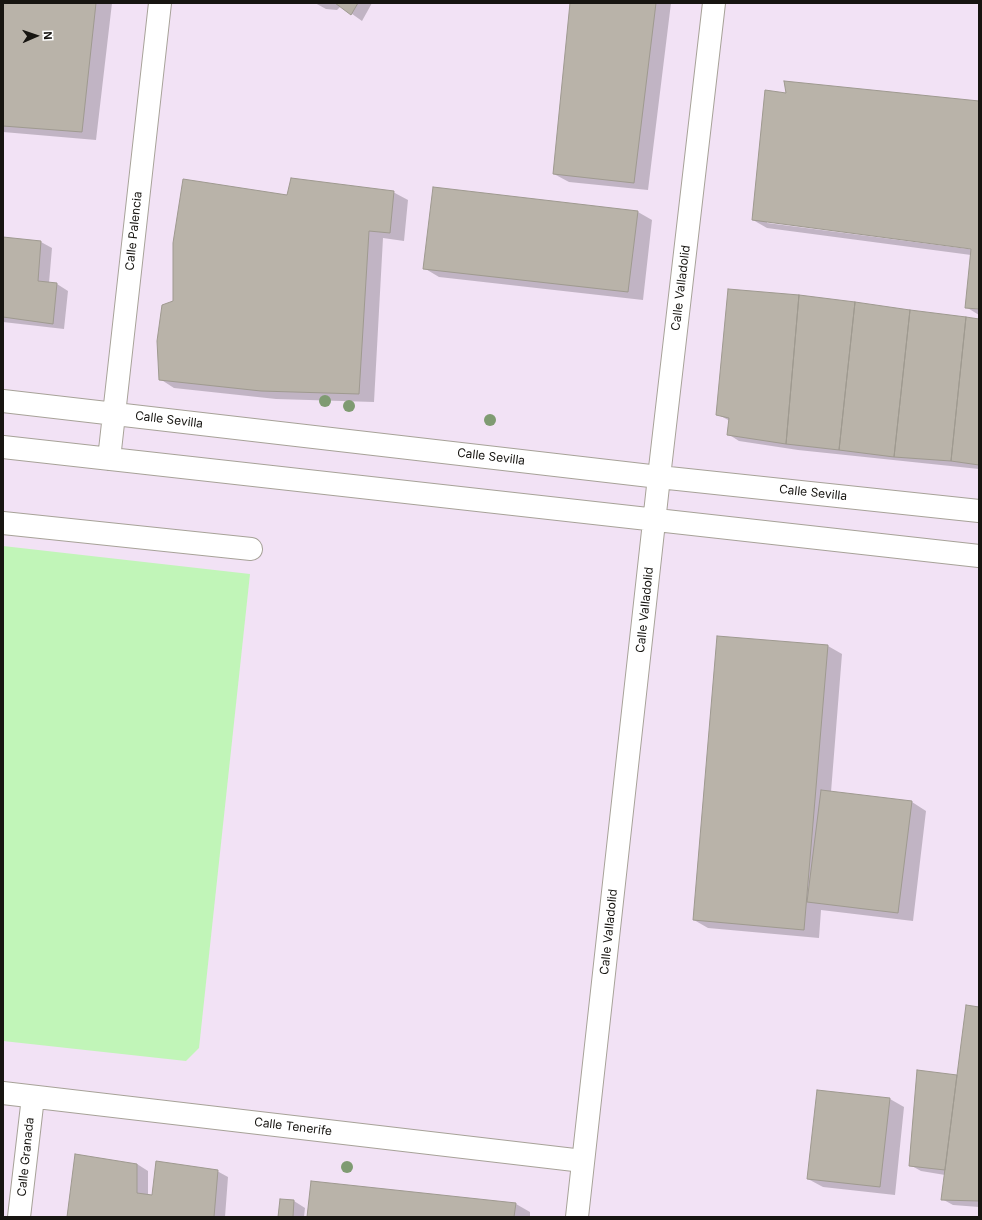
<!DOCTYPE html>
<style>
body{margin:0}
#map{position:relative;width:982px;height:1220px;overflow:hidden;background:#f7f2e7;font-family:Inter,sans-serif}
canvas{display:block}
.frame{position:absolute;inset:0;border:4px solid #171511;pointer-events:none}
.north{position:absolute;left:16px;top:16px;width:40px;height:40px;-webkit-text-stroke:3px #fff;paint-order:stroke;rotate:88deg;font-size:11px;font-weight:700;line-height:16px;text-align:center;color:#171511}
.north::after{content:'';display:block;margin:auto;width:14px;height:18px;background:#171511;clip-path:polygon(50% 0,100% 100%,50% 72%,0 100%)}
</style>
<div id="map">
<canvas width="982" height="1220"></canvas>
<div class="frame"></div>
<div class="north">N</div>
</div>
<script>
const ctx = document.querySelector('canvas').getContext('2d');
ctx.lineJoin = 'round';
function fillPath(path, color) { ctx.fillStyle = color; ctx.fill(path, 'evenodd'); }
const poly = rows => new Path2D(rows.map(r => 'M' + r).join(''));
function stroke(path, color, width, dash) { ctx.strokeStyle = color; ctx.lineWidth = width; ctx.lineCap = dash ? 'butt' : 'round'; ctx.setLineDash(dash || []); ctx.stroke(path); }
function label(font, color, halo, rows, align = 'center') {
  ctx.font = font + ' Inter,sans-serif'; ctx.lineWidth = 3; ctx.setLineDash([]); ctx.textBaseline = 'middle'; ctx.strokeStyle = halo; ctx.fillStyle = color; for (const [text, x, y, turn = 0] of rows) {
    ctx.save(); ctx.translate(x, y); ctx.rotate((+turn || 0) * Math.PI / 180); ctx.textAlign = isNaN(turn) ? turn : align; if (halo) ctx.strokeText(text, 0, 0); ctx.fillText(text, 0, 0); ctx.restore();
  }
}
fillPath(poly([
 [3,3,979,3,979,1217,3,1217]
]), '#f2e2f5');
fillPath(poly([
 [3,546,250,574,199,1048,186,1061,3,1041]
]), '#c1f5b8');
fillPath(poly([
 [3,3,112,3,96,140,3,132],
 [315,3,372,3,362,21,341,6,337,10,326,9],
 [571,3,671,3,648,190,569,182,554,174],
 [788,94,979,102,979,315,966,307,971,255,767,228,753,220],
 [767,221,976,248,976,250,767,223],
 [393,192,408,200,404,241,383,238,374,402,276,399,174,388,160,379,174,302],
 [638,212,652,220,643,300,439,277,424,268],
 [3,238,41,242,52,248,49,283,57,284,68,291,64,329,3,322],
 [979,320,979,469,798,450,739,441,728,434,730,421,717,414],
 [828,646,842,654,831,792,912,802,926,811,913,921,821,910,819,938,708,928,694,920],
 [979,1008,979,1207,953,1205,942,1199,945,1175,921,1171,910,1165,918,1071,958,1076],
 [890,1099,904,1107,895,1195,823,1187,808,1179],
 [137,1164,148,1171,148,1195,153,1196,217,1171,228,1177,225,1217,68,1217],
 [294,1201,305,1208,304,1217,279,1217],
 [516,1204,530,1212,530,1217,308,1217]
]), '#0003');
const building = poly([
 [3,3,96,3,82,132,3,126,3,3],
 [335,3,358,3,351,15,335,3],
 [570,3,656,3,634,183,553,174,570,3],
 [784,81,979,101,979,309,965,308,971,249,752,220,765,90,786,93,784,81],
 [291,178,394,191,390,233,369,231,359,394,261,391,159,380,157,341,162,305,173,301,173,243,183,179,287,195,291,178],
 [433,187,638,211,628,292,423,269,433,187],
 [3,237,41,241,38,281,57,283,53,324,3,317,3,237],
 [728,289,799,295,786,444,727,435,729,418,716,415,728,289],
 [799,295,855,302,839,450,786,444,799,295],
 [855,302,910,310,894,457,839,450,855,302],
 [910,310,966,317,951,461,894,457,910,310],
 [966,317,979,319,979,465,951,461,966,317],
 [717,636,828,645,804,930,693,920,717,636],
 [821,790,912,801,898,913,807,902,821,790],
 [966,1005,979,1007,979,1201,941,1200,966,1005],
 [917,1070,957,1075,945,1170,909,1166,917,1070],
 [817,1090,890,1098,880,1187,807,1179,817,1090],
 [75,1154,137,1164,137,1193,152,1195,156,1161,218,1170,214,1217,67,1217,75,1154],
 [311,1181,516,1203,514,1217,307,1217,311,1181],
 [280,1199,294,1200,293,1217,278,1217,280,1199]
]);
fillPath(building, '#b9b3a9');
stroke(building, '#9f9a90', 1);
const minor = poly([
 [3,401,659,477,979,511],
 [3,447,979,556],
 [109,459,160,3],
 [3,523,251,549],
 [3,1093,583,1161],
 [19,1217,33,1097],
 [577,1217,659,477,714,3]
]);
stroke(minor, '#a7a298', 24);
stroke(minor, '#fff', 22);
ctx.fillStyle = '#7f9b72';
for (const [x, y] of [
 [325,401],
 [349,406],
 [490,420],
 [347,1167]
]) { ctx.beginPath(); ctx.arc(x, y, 6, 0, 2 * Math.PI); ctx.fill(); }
label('12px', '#171511', '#fff', [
 ["Calle Palencia",134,231,-84],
 ["Calle Valladolid",681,288,-83],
 ["Calle Sevilla",169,420,7],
 ["Calle Sevilla",491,457,7],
 ["Calle Sevilla",813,493,6],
 ["Calle Valladolid",645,610,-84],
 ["Calle Valladolid",609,932,-84],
 ["Calle Tenerife",293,1127,7],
 ["Calle Granada",26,1157,-84]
]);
</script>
